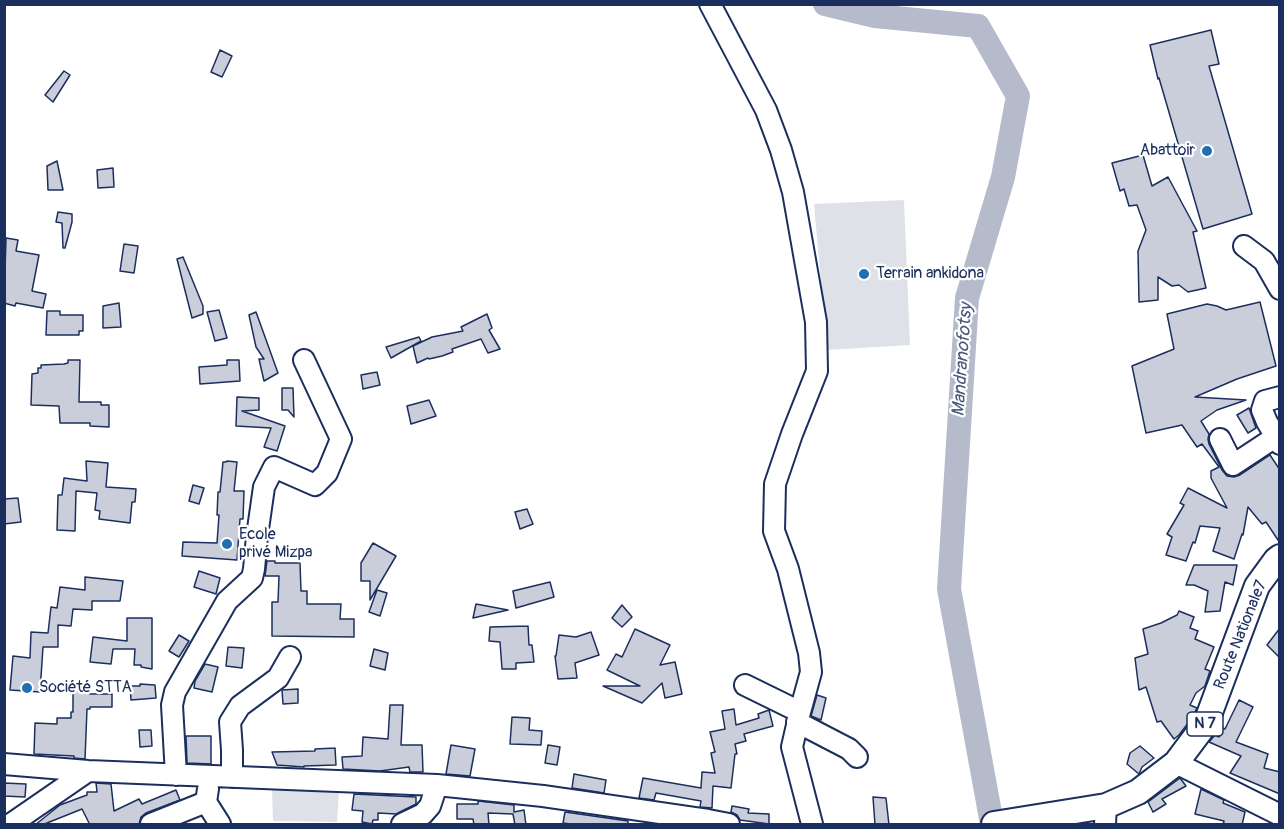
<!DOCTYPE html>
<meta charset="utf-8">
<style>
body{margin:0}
#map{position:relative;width:1284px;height:829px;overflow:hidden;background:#fff;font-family:Pangolin,sans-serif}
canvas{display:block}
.frame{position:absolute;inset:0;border:6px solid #1b2f5e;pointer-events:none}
</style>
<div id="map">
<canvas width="1284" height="829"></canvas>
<div class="frame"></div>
</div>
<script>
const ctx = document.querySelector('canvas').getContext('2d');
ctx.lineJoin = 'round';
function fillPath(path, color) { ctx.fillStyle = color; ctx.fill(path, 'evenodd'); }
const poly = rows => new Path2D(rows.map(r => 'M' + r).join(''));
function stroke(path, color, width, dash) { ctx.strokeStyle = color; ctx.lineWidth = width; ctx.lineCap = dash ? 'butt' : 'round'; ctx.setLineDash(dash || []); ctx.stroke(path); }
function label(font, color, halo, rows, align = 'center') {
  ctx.font = font + ' Pangolin,sans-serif'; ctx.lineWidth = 4.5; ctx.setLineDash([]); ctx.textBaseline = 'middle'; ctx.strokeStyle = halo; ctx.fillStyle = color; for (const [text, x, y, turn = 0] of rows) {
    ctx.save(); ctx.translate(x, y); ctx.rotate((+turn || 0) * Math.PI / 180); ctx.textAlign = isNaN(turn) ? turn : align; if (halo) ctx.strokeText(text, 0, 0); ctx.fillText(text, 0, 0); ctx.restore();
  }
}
fillPath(poly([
 [904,200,910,345,827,350,814,204],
 [272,788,339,788,337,822,273,821]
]), '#dee1e7');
stroke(poly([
 [825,4,875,16,978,26,1018,96,1003,177,967,298,949,589,992,824]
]), '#b5bbca', 24);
const building = poly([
 [1211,30,1219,64,1209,66,1252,214,1203,229,1159,78,1158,79,1150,45,1211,30],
 [220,50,232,56,222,77,211,72,220,50],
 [64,71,70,75,53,102,45,95,64,71],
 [1143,155,1152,186,1168,177,1197,231,1193,232,1206,288,1188,292,1179,285,1172,286,1158,277,1158,300,1139,302,1138,251,1146,230,1137,205,1129,206,1124,189,1120,191,1112,163,1143,155],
 [57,161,63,190,48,190,47,166,57,161],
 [113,168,114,187,98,188,97,170,113,168],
 [58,212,72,214,72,222,65,248,63,248,62,223,56,222,58,212],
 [6,238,18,240,16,251,39,255,32,291,46,294,43,308,16,303,15,306,4,303,6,238],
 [124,244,138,246,134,273,120,271,124,244],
 [183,257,203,306,203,314,192,318,177,259,183,257],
 [1260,302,1276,366,1237,379,1195,397,1246,400,1217,410,1201,421,1209,434,1208,439,1209,444,1222,470,1227,476,1234,477,1240,475,1270,455,1280,470,1280,543,1266,522,1262,524,1248,507,1243,535,1242,534,1234,559,1213,551,1220,528,1200,526,1195,543,1193,542,1186,561,1166,555,1172,537,1167,534,1184,505,1180,503,1188,488,1227,508,1211,478,1211,471,1219,467,1202,444,1197,447,1182,425,1146,433,1132,366,1174,349,1167,314,1207,304,1217,306,1226,310,1260,302],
 [119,303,121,327,103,328,103,306,119,303],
 [219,310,227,338,215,341,207,312,219,310],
 [47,311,60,311,60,315,83,315,83,331,79,331,79,335,46,335,47,311],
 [256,312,278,373,264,381,259,359,264,359,256,347,249,315,256,312],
 [487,314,492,328,489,330,500,349,488,353,481,339,452,349,453,352,442,356,429,359,428,358,417,363,413,346,432,337,463,331,461,327,487,314],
 [419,337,421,341,391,358,386,347,419,337],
 [68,360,80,360,79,402,101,402,101,405,109,405,109,427,90,426,90,423,60,423,59,406,31,405,32,374,38,373,38,368,41,368,41,365,64,364,68,363,68,360],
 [227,360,239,360,240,381,200,384,199,367,227,365,227,360],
 [377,372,380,385,363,389,361,375,377,372],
 [282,388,293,388,294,417,288,410,282,410,282,388],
 [237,397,259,398,259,410,242,411,285,426,277,451,264,447,271,428,236,426,237,397],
 [429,400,436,416,411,424,407,406,429,400],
 [1249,408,1256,428,1248,433,1237,415,1249,408],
 [86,461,108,463,106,487,136,489,135,502,132,502,130,523,99,519,100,511,95,510,97,493,76,491,75,531,57,530,58,495,62,495,64,478,87,481,86,461],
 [227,461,237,462,234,491,244,491,243,519,240,519,237,560,182,556,183,542,217,543,219,515,217,515,218,492,220,492,223,462,226,462,227,461],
 [193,485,204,488,199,504,189,501,193,485],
 [18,498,21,522,4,524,4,499,18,498],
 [527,509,533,524,520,529,515,512,527,509],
 [373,543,396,556,370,600,370,581,361,581,361,563,373,543],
 [267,561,275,561,275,563,300,563,301,591,307,591,307,604,341,604,340,619,354,619,354,637,272,636,272,602,278,602,279,576,265,576,267,561],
 [1194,565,1237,565,1233,585,1225,582,1220,611,1205,612,1208,591,1194,585,1186,585,1194,565],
 [199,571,220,578,216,594,194,587,199,571],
 [85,577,123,581,120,601,92,601,92,610,73,609,71,626,58,625,58,647,43,647,40,692,10,690,13,656,30,658,31,632,48,633,51,607,57,608,60,587,85,590,85,577],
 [550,582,554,597,516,608,513,591,550,582],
 [377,590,387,593,380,616,369,612,377,590],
 [476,604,508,610,473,618,476,604],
 [622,605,632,617,622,627,612,618,622,605],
 [1179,611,1194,617,1190,628,1198,631,1195,639,1214,647,1205,669,1210,671,1205,686,1196,693,1190,705,1197,708,1192,718,1179,735,1174,739,1161,721,1157,722,1146,687,1139,690,1135,658,1148,654,1143,629,1161,623,1177,615,1179,611],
 [127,618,152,618,152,669,141,667,141,665,134,665,135,649,113,649,111,664,90,662,93,637,127,641,127,618],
 [528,626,529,645,532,645,534,662,516,663,516,669,502,669,500,642,489,641,490,627,528,626],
 [1280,628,1280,658,1267,645,1280,628],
 [635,629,670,645,660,665,675,662,682,694,665,698,662,683,642,703,603,686,640,686,607,670,616,654,622,657,635,629],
 [591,632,599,655,575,663,577,678,558,679,555,656,556,656,559,635,576,637,591,632],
 [179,635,189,641,179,657,169,651,179,635],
 [228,647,244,648,242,668,226,666,228,647],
 [374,649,388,653,385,670,370,666,374,649],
 [205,664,218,667,212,692,194,688,195,681,205,664],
 [140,684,155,685,156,698,131,700,130,686,140,686,140,684],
 [73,685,90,686,90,694,112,694,112,707,90,707,90,709,87,709,85,759,74,758,74,756,34,754,35,723,57,724,57,718,71,718,71,712,73,712,73,685],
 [298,689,298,703,283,704,282,690,298,689],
 [817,695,826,698,821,720,811,716,817,695],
 [1239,700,1253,707,1236,742,1268,754,1264,768,1280,772,1280,794,1230,773,1241,756,1209,742,1215,735,1219,737,1223,728,1225,729,1239,700],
 [390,705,403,705,401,745,422,745,423,772,410,772,409,767,380,771,343,769,342,757,362,756,363,737,388,739,390,705],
 [734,709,736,725,759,718,758,714,769,710,773,726,744,734,746,741,735,744,737,754,735,754,731,788,713,786,712,808,700,807,701,801,656,793,654,800,639,798,643,778,701,788,702,772,715,773,711,753,715,752,710,732,725,729,722,711,734,709],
 [512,717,530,718,529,730,542,731,541,745,510,744,512,717],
 [139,730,151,730,152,746,140,747,139,730],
 [186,736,211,736,211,764,187,763,186,736],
 [451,745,475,749,470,776,446,774,451,745],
 [548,745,560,747,557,765,545,763,548,745],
 [1140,746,1154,758,1142,767,1139,774,1127,764,1130,753,1140,746],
 [335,748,336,765,304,766,304,767,277,765,272,752,315,751,315,749,335,748],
 [574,774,606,780,604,793,572,788,574,774],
 [1180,778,1186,786,1162,799,1166,804,1153,812,1148,802,1180,778],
 [4,783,26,784,25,797,4,796,4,783],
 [96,783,111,784,114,811,139,799,142,804,176,790,180,800,146,813,141,817,139,825,90,825,82,809,42,825,35,825,60,805,87,795,87,792,97,792,96,783],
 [1201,789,1224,800,1223,803,1245,812,1242,825,1223,825,1224,821,1195,814,1201,789],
 [354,794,416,797,416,804,396,814,378,813,378,820,373,820,372,824,362,822,363,811,352,810,354,794],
 [873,797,886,798,889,825,875,825,873,797],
 [478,801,514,805,514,812,524,810,526,825,515,825,513,814,488,813,489,825,474,825,473,819,457,819,457,804,478,804,478,801],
 [732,806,749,809,748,813,769,814,769,824,740,820,737,815,731,812,732,806],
 [565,812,628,821,628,825,578,825,563,823,565,812]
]);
fillPath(building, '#caceda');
stroke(building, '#1b2f5e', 1.5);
const minor = poly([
 [710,4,766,110,781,150,793,192,816,322,817,371,792,434,775,484,774,531,788,569,809,653,811,672,800,712,792,747,812,824],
 [1244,246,1264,261,1280,289],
 [1280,397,1265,401,1262,410,1267,422,1280,444],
 [1220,439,1233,465,1280,434],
 [745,685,800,712],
 [797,722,849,749,857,757],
 [1176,763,1280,815],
 [4,764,88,771,437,785,543,796,708,820,729,824],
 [176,775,172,705,175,692,227,601,252,578,254,569,257,536,264,487,274,467,315,485,327,473,341,439,304,360],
 [232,777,232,750,230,722,240,706,278,678,290,657],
 [208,789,206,802,220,824],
 [11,824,88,771],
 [151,824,206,802],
 [402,824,423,814,430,806,437,785],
 [1105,824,1106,806]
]);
const major = poly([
 [994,824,1106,806,1138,792,1176,763,1206,723,1257,586,1276,560,1280,557]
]);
stroke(minor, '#1b2f5e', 24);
stroke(major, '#1b2f5e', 28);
stroke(minor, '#fff', 20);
stroke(major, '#fff', 24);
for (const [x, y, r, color] of [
 [1207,151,6,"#1f6fb2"],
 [864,274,6,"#1f6fb2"],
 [227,544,6,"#1f6fb2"],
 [27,688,6,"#1f6fb2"]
]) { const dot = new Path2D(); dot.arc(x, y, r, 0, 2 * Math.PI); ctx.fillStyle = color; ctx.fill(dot); stroke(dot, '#fff', 2); }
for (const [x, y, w] of [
 [1205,724,36]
]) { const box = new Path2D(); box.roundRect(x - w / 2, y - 12, w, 24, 4.5); ctx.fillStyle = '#fff'; ctx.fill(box); stroke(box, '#1b2f5e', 1.5); }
label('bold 15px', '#1b2f5e', null, [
 ["N 7",1205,724]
]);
label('16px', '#1b2f5e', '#fff', [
 ["Abattoir",1195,151,"right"],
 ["Terrain ankidona",876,274],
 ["Ecole",239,535],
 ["privé Mizpa",239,553],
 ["Société STTA",39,688]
], 'left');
label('16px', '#1b2f5e', '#fff', [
 ["Route Nationale7",1241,635,-68]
]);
label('italic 18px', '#49597e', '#fff', [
 ["Mandranofotsy",963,360,-86]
]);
</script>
